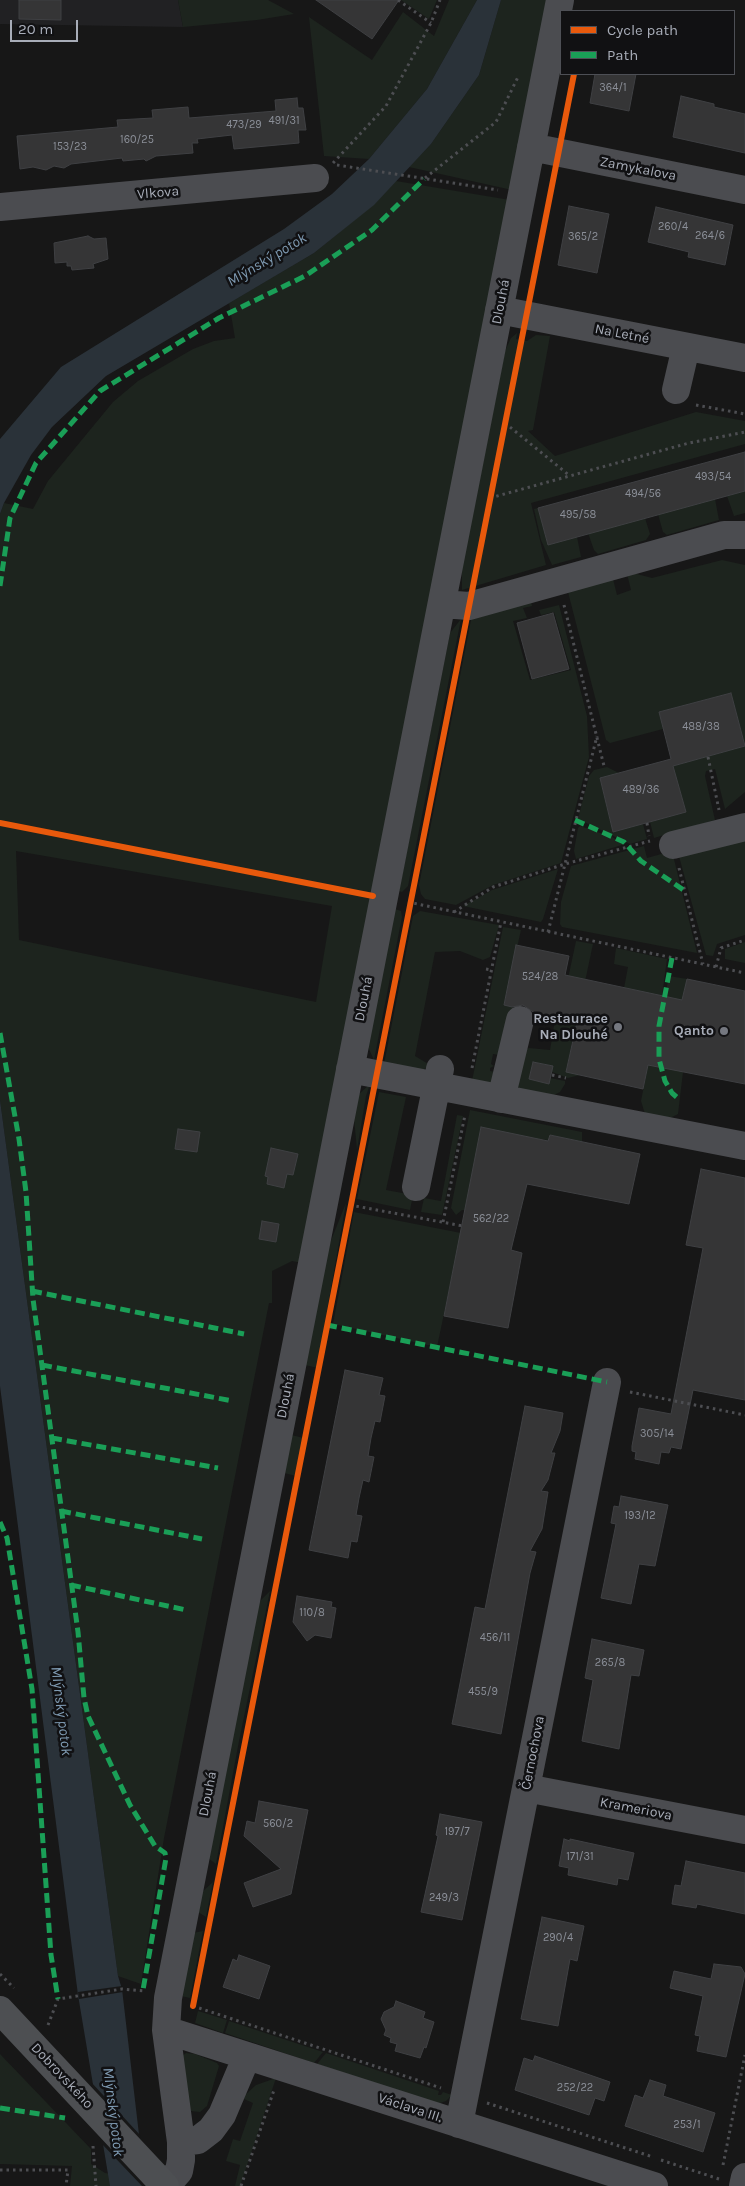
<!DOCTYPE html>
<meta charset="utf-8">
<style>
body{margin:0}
#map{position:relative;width:745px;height:2186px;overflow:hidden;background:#171717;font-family:Karla,sans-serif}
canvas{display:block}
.legend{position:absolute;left:560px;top:10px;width:175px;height:65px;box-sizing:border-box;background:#111113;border:1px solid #4d4f55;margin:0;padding:6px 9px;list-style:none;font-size:15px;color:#a8adb8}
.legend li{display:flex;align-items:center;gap:10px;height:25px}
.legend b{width:25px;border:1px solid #4d4f55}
.scale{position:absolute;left:10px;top:20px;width:68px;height:22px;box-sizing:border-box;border:2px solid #a8adb8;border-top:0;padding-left:6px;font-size:15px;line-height:18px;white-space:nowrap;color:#a8adb8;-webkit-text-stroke:4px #111113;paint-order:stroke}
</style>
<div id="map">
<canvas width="745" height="2186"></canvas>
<ul class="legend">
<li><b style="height:6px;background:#e8590c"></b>Cycle path</li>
<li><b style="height:6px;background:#1a9f57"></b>Path</li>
</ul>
<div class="scale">20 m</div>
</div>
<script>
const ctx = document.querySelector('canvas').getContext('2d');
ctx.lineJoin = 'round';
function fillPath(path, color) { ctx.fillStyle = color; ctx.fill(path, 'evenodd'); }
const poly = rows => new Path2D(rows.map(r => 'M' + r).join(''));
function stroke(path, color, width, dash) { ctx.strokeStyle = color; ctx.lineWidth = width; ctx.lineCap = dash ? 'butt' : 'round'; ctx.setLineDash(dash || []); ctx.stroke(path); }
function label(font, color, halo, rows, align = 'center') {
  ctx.font = font + ' Karla,sans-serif'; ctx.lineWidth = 5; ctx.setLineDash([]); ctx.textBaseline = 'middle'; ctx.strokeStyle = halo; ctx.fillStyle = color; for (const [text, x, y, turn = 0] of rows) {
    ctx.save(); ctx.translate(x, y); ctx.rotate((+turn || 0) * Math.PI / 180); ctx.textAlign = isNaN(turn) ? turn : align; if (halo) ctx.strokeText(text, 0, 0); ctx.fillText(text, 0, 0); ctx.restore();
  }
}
fillPath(poly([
 [0,0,178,0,183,27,0,24]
]), '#212123');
fillPath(poly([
 [178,0,268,0,294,14,257,20,183,27],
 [401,0,437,0,429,19],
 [449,0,477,0,427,89,369,159,324,156,309,17,372,60,403,12,434,36],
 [501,0,550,0,512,190,409,167,431,144,479,75],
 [396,181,510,200,302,1263,292,1261,272,1271,272,1303,269,1303,164,1838,141,1984,118,1976,0,1100,0,514,4,503,33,509,48,481,113,402,138,381,193,349,214,341,235,338,229,303,314,253,373,205],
 [16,851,332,906,316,1002,19,940],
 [517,333,516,339,527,341,536,335,550,336,533,430,528,431,555,456,696,412,745,421,745,444,531,503,546,565,462,590,462,568,505,351,511,338],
 [745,491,745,513,734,516,727,496],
 [715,499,719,520,667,535,663,532,658,514],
 [538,508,548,544,577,537,581,557,552,565,541,540,534,509],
 [645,518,650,534,646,540,598,554,594,550,588,533],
 [722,560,745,565,745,745,731,693,659,712,663,729,610,743,606,740,568,592,613,579,617,595,631,590,627,574,629,572,652,578],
 [531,601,532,606,523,608,527,618,513,621,530,680,571,670,554,612,541,615,539,610,559,605,587,716,589,757,561,863,493,885,456,905,425,899,421,894,419,885,472,615],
 [461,619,408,886,402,892,399,891,450,633],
 [745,746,745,792,725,809,715,769,706,771,705,776,715,820,654,838,650,822,686,812,673,766],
 [607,767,619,773,600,779,613,832,643,824,647,839,630,844,578,819,589,776,594,770],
 [580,826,612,837,625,844,576,859,574,851,578,828],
 [745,839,745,935,717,944,713,956,706,955,677,849],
 [644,846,647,858,672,851,697,953,562,927,560,924,561,902,571,866],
 [558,869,543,919,541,922,463,906,492,890],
 [395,909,401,911,402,917,374,1060,368,1047],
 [420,911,499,925,490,957,483,960,460,951,435,952,415,1056,430,1065,423,1070,384,1064,413,916],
 [503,927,521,930,504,1005,515,1008,506,1056,493,1054,491,1064,494,1066,490,1068,490,1071,495,1072,495,1066,501,1067,500,1075,491,1082,483,1083,472,1081],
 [576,941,593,944,566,1071,580,1075,568,1078,552,1072,552,1066,533,1062,529,1079,549,1084,550,1078,565,1081,565,1084,560,1092,552,1096,521,1090,518,1087,524,1050,529,1048,550,1050,555,1020,559,1021],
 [745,942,745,963,725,959,725,949],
 [616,948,667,959,662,996,624,988,628,967,614,964],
 [669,976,687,979,674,1036,658,1033],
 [654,1035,683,1072,678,1114,668,1119,645,1114,641,1101],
 [370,1084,366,1096,357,1150,354,1118,359,1094],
 [379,1092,406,1097,386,1190,413,1195,410,1210,357,1199],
 [470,1110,582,1132,582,1142,550,1135,548,1140,536,1139,465,1210,462,1210,456,1215,451,1208],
 [457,1115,463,1116,442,1215,421,1212,424,1198,441,1201],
 [346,1203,325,1322,318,1368,305,1365,328,1248],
 [354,1212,461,1233,437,1347,333,1324],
 [291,1435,304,1438,296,1476,284,1473],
 [270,1591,239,1741,216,1864,208,1858,259,1602],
 [213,1882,206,1917,198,1912,202,1892],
 [203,1931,190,1998,181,1996,193,1933],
 [198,2011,227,2020,223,2033,195,2023],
 [229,2021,323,2052,314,2063,225,2033],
 [186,2053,195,2054,217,2063,219,2066,207,2106,200,2112,191,2111,188,2107,182,2056],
 [326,2053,439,2091,438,2095,441,2095,443,2092,452,2095,446,2101,437,2104,317,2064],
 [0,2054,91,2149,91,2164,105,2173,121,2175,133,2186,70,2186,72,2166,0,2164],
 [276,2078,240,2186,235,2186,240,2165,226,2161,233,2139,240,2141,253,2103,244,2099,245,2095,256,2085]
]), '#1d241e');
fillPath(poly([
 [477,0,501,0,479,75,431,144,374,205,314,253,106,376,52,427,31,455,4,503,0,514,0,439,61,367,284,229,332,194,369,159,427,89],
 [0,1100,118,1976,122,1989,145,2186,110,2186,78,1995,0,1386]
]), '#2a3239');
fillPath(poly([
 [122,1986,123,1992,79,1999,78,1992],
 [91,2082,140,2135,147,2186,142,2186,101,2143]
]), '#171717');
const building = poly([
 [19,0,61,0,61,20,19,19,19,0],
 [316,0,399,0,372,39,316,0],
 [595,74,636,74,629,111,590,103,595,74],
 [681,96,714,104,714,107,745,114,745,153,673,137,681,96],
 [297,98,298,108,303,108,306,130,298,130,299,143,234,149,232,135,197,139,198,143,192,143,193,153,156,156,146,161,144,159,123,161,122,158,71,164,64,168,54,166,46,170,33,167,20,169,17,136,118,127,117,120,153,118,152,110,188,107,189,118,276,111,275,100,297,98],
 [569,206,609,214,597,273,558,265,569,206],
 [656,207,733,225,725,265,688,257,689,252,648,242,656,207],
 [88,236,94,239,106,238,108,259,93,264,94,268,72,270,71,266,67,266,67,262,55,263,54,243,88,236],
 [745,452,745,491,548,545,538,508,745,452],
 [553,613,569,669,532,679,517,623,553,613],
 [731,693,745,746,673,766,686,812,613,832,600,778,671,759,659,712,731,693],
 [516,945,569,956,565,975,682,1000,687,979,745,991,745,1084,648,1065,643,1089,566,1072,577,1022,533,1012,523,1005,512,1007,504,1005,516,945],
 [533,1062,553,1066,549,1084,529,1079,533,1062],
 [481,1127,548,1141,550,1135,640,1154,629,1204,527,1184,511,1250,522,1253,508,1328,444,1316,481,1127],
 [178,1129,200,1132,197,1152,175,1149,178,1129],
 [271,1148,298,1154,293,1175,287,1174,284,1188,267,1184,268,1177,265,1176,271,1148],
 [701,1169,745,1178,745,1400,693,1390,681,1449,671,1447,669,1453,661,1452,659,1464,635,1459,636,1452,632,1451,632,1446,639,1408,671,1414,703,1248,686,1245,701,1169],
 [262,1221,279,1224,276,1242,259,1239,262,1221],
 [345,1370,383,1378,379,1395,385,1396,380,1422,375,1421,371,1438,368,1456,374,1457,369,1482,363,1480,359,1498,356,1515,362,1516,357,1542,351,1541,348,1558,309,1550,345,1370],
 [525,1406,563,1413,560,1431,551,1453,555,1453,548,1480,541,1491,548,1492,542,1529,530,1551,536,1552,530,1573,501,1734,452,1724,475,1607,485,1609,525,1406],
 [621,1496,668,1505,655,1566,639,1564,631,1604,601,1598,616,1524,611,1523,614,1506,619,1507,621,1496],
 [297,1596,332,1602,331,1607,336,1608,331,1638,315,1635,307,1641,293,1622,297,1596],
 [592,1639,644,1650,639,1676,631,1675,619,1749,582,1741,593,1680,585,1678,592,1639],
 [259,1801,308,1810,291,1894,253,1907,244,1883,281,1869,244,1836,247,1821,255,1823,259,1801],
 [440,1814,482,1822,462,1920,421,1912,438,1836,436,1835,440,1814],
 [564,1839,570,1841,570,1839,634,1853,628,1880,618,1878,617,1885,568,1875,569,1868,559,1866,564,1839],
 [686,1861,745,1873,745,1914,697,1904,696,1908,672,1904,675,1885,681,1886,686,1861],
 [542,1917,584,1926,577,1961,570,1959,558,2026,521,2019,542,1917],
 [239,1955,270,1966,259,1999,223,1987,233,1959,237,1961,239,1955],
 [714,1964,741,1967,745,1974,726,2057,697,2051,700,2036,695,2035,703,1996,670,1988,674,1971,711,1979,714,1964],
 [396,2001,425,2012,423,2018,434,2022,426,2048,424,2047,420,2058,395,2051,397,2044,390,2042,391,2038,384,2035,386,2030,381,2019,384,2012,394,2007,396,2001],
 [535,2056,610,2082,604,2101,595,2098,589,2115,515,2090,524,2058,533,2061,535,2056],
 [650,2080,666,2085,663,2096,715,2113,703,2152,625,2126,635,2095,643,2098,650,2080]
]);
fillPath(building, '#353536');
stroke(building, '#3f4043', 1);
stroke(poly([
 [398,0,431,23],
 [333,163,386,106,431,23,440,0],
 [337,165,498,190],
 [425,178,496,122,518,77],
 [696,405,745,414],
 [505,423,570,476],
 [490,498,689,443,745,432],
 [564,605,604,766],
 [708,757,719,810],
 [647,823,649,836],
 [679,868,703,964],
 [408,902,745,973],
 [454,912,493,887,565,864,650,841],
 [548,932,597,736],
 [716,967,721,948,745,940],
 [486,969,492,970],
 [472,1068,501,922],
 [552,1075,566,1078],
 [350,1205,463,1226],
 [443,1222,465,1115],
 [630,1392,745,1415],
 [0,1974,14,1988],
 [193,2006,441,2088],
 [48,2025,58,1999,122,1989,145,1991],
 [487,2103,653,2157],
 [93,2146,96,2186],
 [661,2160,719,2179],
 [723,2165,745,2055],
 [0,2170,68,2170,66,2186],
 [241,2186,274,2090]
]), '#4d4e52', 3, [2.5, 4]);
stroke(poly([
 [531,147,745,190],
 [0,207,315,178],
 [499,310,745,358],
 [676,390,686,347],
 [442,604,469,606,724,535,745,535],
 [673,845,745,827],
 [350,1069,745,1146],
 [501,1099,520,1020],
 [416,1187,440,1069],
 [526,1788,745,1830],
 [166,2030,654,2186],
 [459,2124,607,1382],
 [181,2142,198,2140,211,2130,222,2115,247,2056],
 [166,2186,179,2171,181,2160,181,2142,166,2030,168,1998,560,0],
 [743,2186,745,2177]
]), '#4b4c50', 28);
stroke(poly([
 [0,2010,165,2186]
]), '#4d4f52', 28);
stroke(poly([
 [0,586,10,518,36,463,100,391,219,318,305,276,372,230,424,179],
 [575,820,624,842,641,861,685,891],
 [672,958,659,1026,659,1059,665,1081,672,1093,680,1100],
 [0,1033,19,1139,26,1192,33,1299,78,1632,84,1698,88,1716,130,1805,155,1846,165,1853,166,1858,143,1990],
 [32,1291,244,1334],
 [327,1325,607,1382],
 [42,1365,233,1401],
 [52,1438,218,1468],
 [61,1511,202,1539],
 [0,1522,7,1538,32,1689,51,1955,58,1999],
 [71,1585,186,1610],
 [0,2108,65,2118]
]), '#1a9f57', 5, [10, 5]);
stroke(poly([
 [0,823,373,896],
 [193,2006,574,74]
]), '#e8590c', 6);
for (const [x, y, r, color] of [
 [618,1027,5,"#757880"],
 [724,1031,5,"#757880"]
]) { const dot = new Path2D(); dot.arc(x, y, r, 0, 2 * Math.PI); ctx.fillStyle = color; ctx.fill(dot); stroke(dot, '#111113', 2); }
label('11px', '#8b8f98', null, [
 ["364/1",613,88],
 ["491/31",284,121],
 ["473/29",244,125],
 ["160/25",137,140],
 ["153/23",70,147],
 ["260/4",673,227],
 ["264/6",710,236],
 ["365/2",583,237],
 ["493/54",713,477],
 ["494/56",643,494],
 ["495/58",578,515],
 ["488/38",701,727],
 ["489/36",641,790],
 ["524/28",540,977],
 ["562/22",491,1219],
 ["305/14",657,1434],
 ["193/12",640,1516],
 ["110/8",312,1613],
 ["456/11",495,1638],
 ["265/8",610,1663],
 ["455/9",483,1692],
 ["560/2",278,1824],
 ["197/7",457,1832],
 ["171/31",580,1857],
 ["249/3",444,1898],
 ["290/4",558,1938],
 ["252/22",575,2088],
 ["253/1",687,2125]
]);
label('14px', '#a8adb8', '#111113', [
 ["Zamykalova",638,169,11],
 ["Vlkova",158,193,-5],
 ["Dlouhá",501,302,-79],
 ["Na Letné",622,334,11],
 ["Dlouhá",364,999,-79],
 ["Dlouhá",286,1396,-79],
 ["Černochova",533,1753,-79],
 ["Dlouhá",208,1794,-79],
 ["Krameriova",636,1809,11],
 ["Dobrovského",62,2076,47],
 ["Václava III.",410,2108,18]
]);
label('bold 14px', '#a8adb8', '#111113', [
 ["Restaurace",608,1019],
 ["Na Dlouhé",608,1035],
 ["Qanto",714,1031]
], 'right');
label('italic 15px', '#7f9bb3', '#111113', [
 ["Mlýnský potok",267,260,-31],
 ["Mlýnský potok",61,1711,83],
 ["Mlýnský potok",113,2112,83]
]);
</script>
